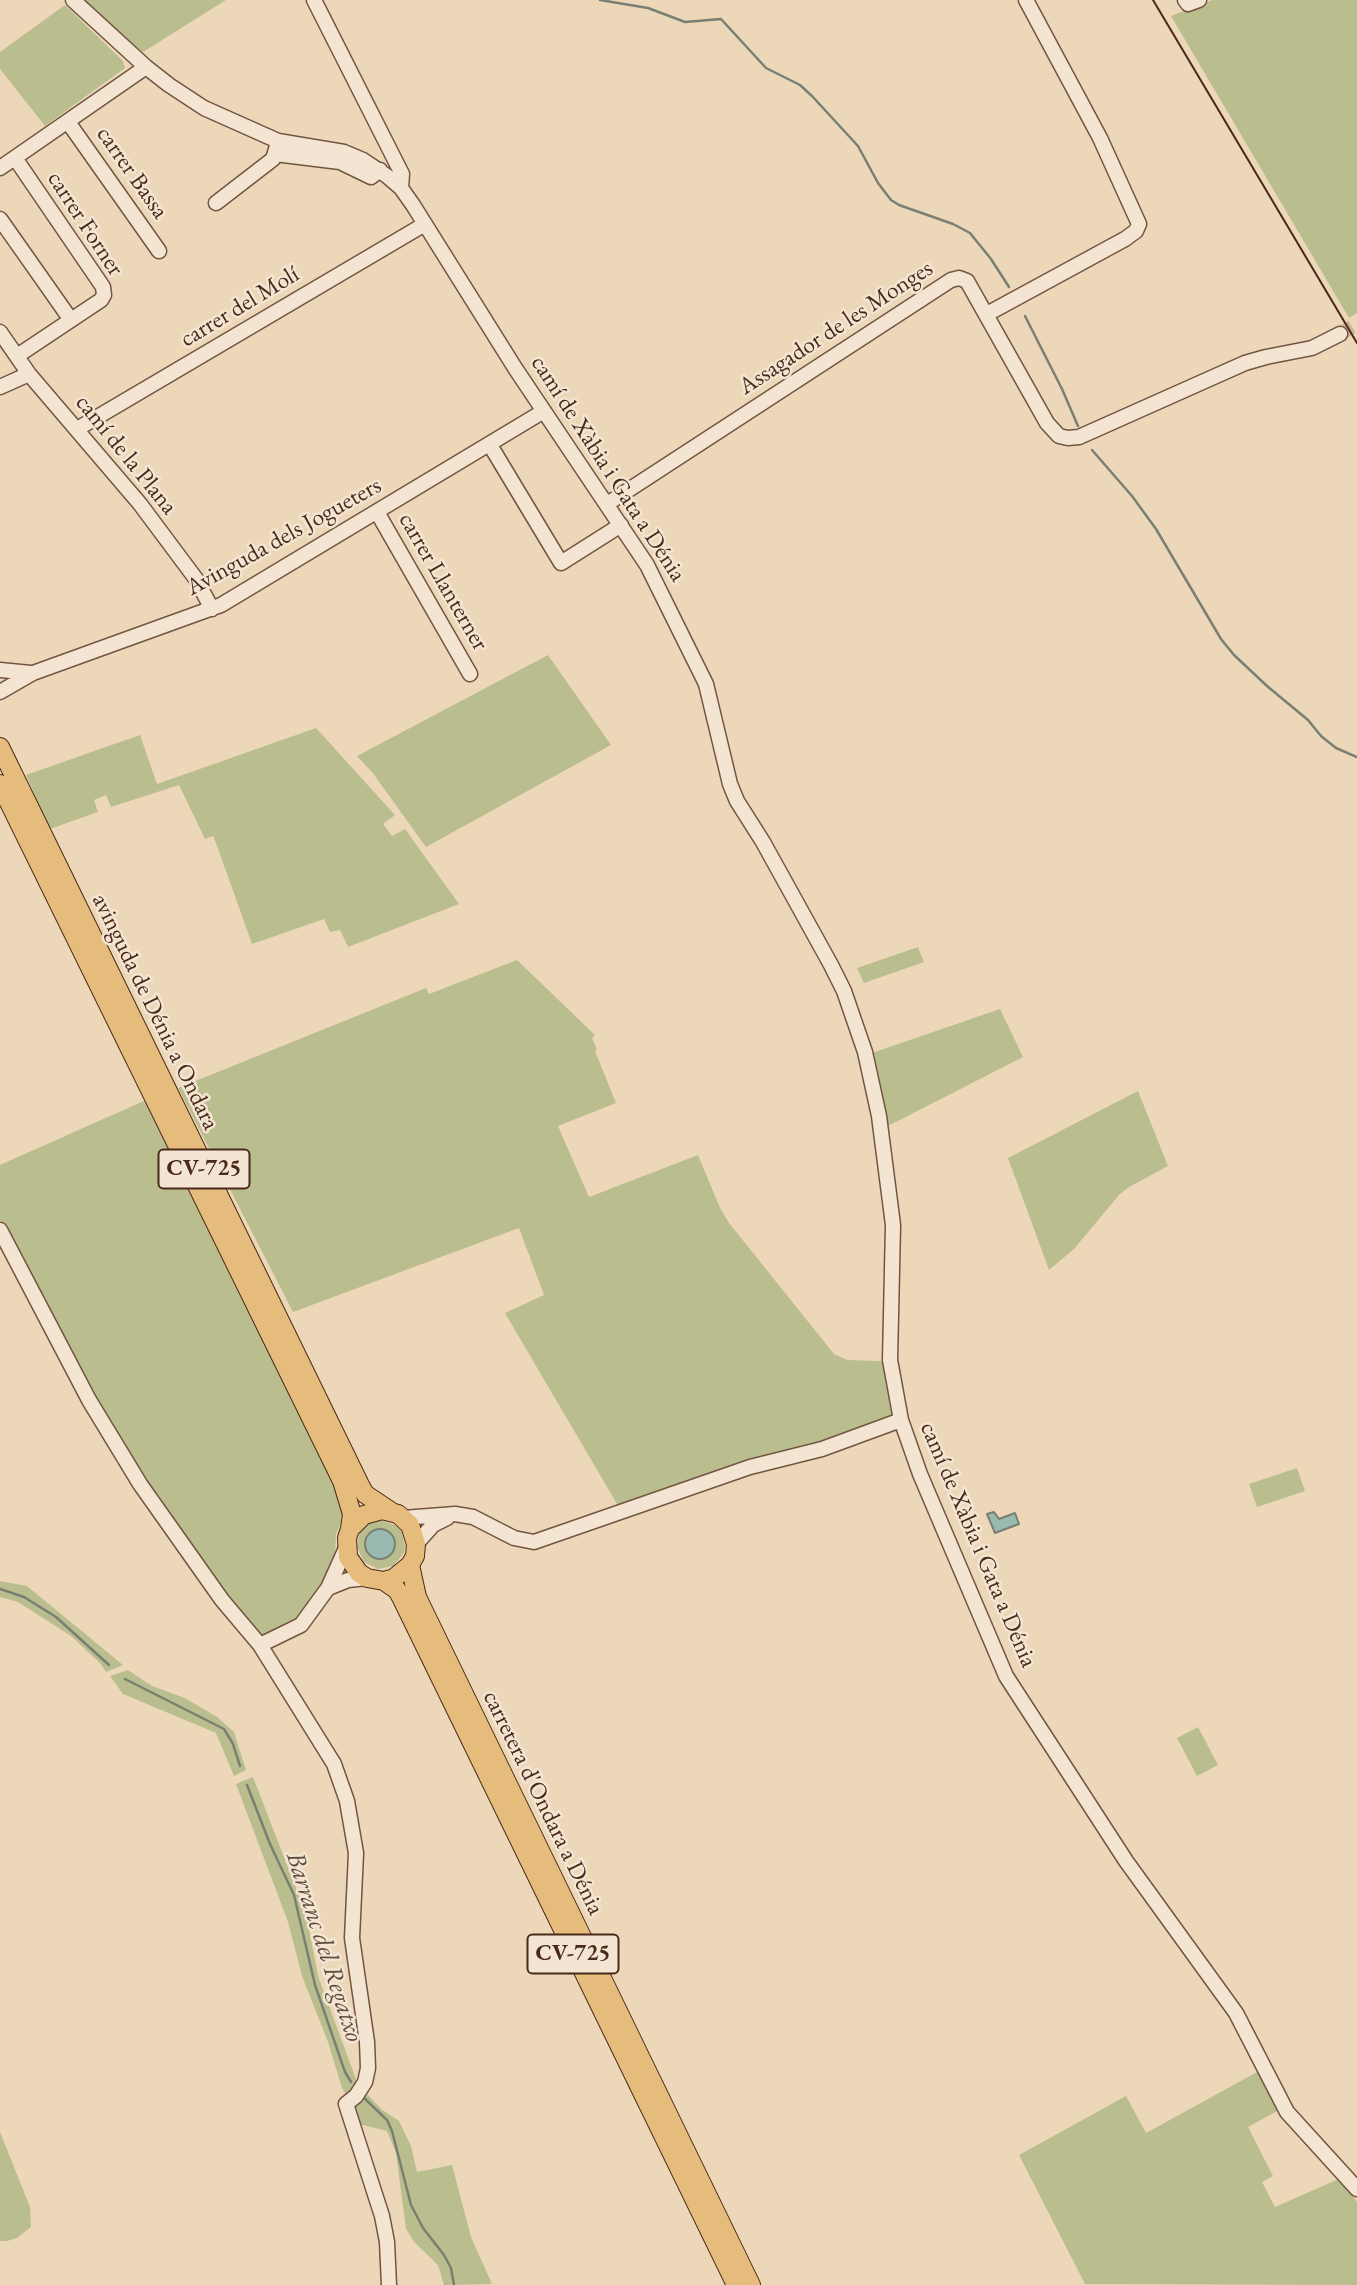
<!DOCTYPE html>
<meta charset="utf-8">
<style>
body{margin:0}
canvas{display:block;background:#edd7b9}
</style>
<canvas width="1357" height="2285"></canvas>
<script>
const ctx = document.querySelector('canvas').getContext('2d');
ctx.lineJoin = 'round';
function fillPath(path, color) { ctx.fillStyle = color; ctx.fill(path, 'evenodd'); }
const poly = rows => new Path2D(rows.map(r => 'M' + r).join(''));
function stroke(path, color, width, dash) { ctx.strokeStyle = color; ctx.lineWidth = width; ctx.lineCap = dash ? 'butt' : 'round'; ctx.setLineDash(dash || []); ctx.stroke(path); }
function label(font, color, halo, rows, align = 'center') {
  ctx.font = font + ' "EB Garamond",serif'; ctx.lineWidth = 5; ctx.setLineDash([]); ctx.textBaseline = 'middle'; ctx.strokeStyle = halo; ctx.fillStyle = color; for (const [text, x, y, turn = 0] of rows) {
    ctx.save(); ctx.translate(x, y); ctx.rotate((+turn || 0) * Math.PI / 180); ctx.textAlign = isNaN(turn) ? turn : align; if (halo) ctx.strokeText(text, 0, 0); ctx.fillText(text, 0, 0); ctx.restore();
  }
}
fillPath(poly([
 [82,0,226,0,143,52,122,37],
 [1212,0,1357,0,1357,313,1349,318,1171,16],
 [65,5,123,61,125,68,45,126,0,69,0,52],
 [548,655,611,745,426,847,372,772,357,756],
 [316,728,395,815,383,824,392,836,405,829,459,904,348,947,340,930,330,932,324,919,252,944,216,843,213,836,205,839,179,785,111,807,106,795,94,800,98,812,50,829,26,775,140,735,157,784],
 [918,947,924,962,864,983,857,968],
 [517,960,595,1035,592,1038,597,1049,595,1051,616,1103,558,1126,589,1197,698,1155,720,1208,729,1223,834,1354,847,1360,881,1361,884,1365,892,1412,890,1417,880,1424,620,1509,505,1313,544,1295,519,1228,293,1312,178,1088,426,988,429,994],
 [1000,1009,1023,1057,886,1127,872,1053],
 [1138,1091,1168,1166,1129,1187,1119,1195,1074,1249,1049,1270,1008,1158],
 [146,1100,339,1491,343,1509,343,1519,336,1534,335,1563,300,1615,289,1625,267,1636,258,1633,228,1602,143,1483,52,1324,0,1220,0,1165],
 [1297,1468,1305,1491,1257,1507,1249,1484],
 [380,1520,395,1525,401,1530,405,1546,404,1553,393,1566,378,1569,364,1562,357,1547,360,1531,372,1521],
 [377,1529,395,1546,391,1555,378,1559,370,1555,365,1547,369,1534],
 [0,1581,27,1586,123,1665,106,1672,100,1663,71,1636,18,1602,0,1597],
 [128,1670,152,1686,185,1698,217,1717,234,1732,246,1770,234,1776,216,1733,123,1694,110,1676],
 [1198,1727,1218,1765,1197,1776,1177,1738],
 [253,1777,306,1914,318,1976,357,2082,348,2098,342,2088,328,2042,302,1976,288,1922,236,1784],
 [1259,2071,1281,2109,1248,2127,1273,2176,1262,2182,1275,2207,1341,2178,1357,2202,1357,2285,1085,2284,1019,2155,1126,2096,1146,2133],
 [367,2094,381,2109,399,2121,411,2146,417,2172,452,2165,471,2237,492,2284,444,2285,438,2265,414,2242,406,2229,396,2153,387,2131,359,2124,353,2108],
 [0,2132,30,2207,31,2227,17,2238,7,2241,0,2241]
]), '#babe8e');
const water = poly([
 [994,1512,999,1519,1015,1513,1019,1524,995,1533,987,1514,994,1512],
 '365 1544a15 15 0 1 1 30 0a15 15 0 1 1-30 0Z'
]);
fillPath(water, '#99baaf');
stroke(water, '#798073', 2);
stroke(poly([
 [600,0,648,8,685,22,721,19,766,68,800,85,812,96,858,146,878,183,891,200,899,205,953,224,970,233,991,259,1009,287],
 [1025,316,1062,389,1078,426],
 [1092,450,1132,496,1156,529,1221,639,1234,655,1267,686,1308,720,1321,736,1336,748,1357,757],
 [0,1589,24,1597,56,1617,109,1665],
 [125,1679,224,1729,233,1744,240,1766],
 [247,1785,270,1844,294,1895,315,1985,345,2072,351,2082],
 [363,2097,387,2120,392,2131,411,2205,423,2228,444,2255,451,2268,454,2285]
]), '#798073', 2.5);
stroke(poly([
 [1340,334,1357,324]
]), '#ccb499', 14, [14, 7]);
const minor = poly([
 [73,0,146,67,169,85,204,108,278,141,344,152,363,160,387,176,401,188,413,205,515,368,647,565,706,684,730,784,737,801,763,842,831,965,844,991,865,1052,879,1116,893,1225,890,1360,901,1420,920,1474,1006,1676,1126,1861,1236,2013,1287,2112,1357,2189],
 [314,0,402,174,401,188],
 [1185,0,1188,4,1199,0],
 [68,122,159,251],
 [275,154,340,162,371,177,380,170],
 [15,158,103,287,104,295,101,300,17,356],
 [0,168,146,67],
 [216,203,273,159,277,146],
 [0,219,71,320],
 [987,314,1125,239,1136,231,1139,224,1100,138,1026,0],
 [0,332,29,374,140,504,196,579,212,609],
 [0,387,29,374],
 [77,429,425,224],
 [490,445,561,563,621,525],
 [607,504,951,280,959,278,967,281,1047,423,1059,436,1068,438,1079,437,1245,363,1266,357,1312,348,1340,334],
 [377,512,470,674],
 [0,670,31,673],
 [0,692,33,673,221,605,544,411],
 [0,1230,89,1400,140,1484,222,1600,260,1645,334,1764,347,1801,356,1853,352,1938,367,2042,368,2068,365,2082,356,2096,346,2104,382,2216,387,2242,389,2285],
 [403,1518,455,1514,473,1517,514,1538,534,1542,750,1467,822,1449,901,1420],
 [416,1544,433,1525,447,1518],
 [328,1588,348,1580,367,1578],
 [260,1645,301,1625,328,1588,346,1548]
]);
const major = poly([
 [0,747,360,1485,365,1494,392,1512],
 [0,784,342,1481,352,1514,350,1529],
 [410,1565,394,1578,384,1581,367,1578,359,1573,348,1557,347,1538,350,1529,364,1515,382,1510,398,1514,410,1525,416,1544,415,1556,410,1565,417,1597,751,2285],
 [384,1581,397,1590,402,1599,736,2285]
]);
stroke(minor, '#735442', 17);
stroke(major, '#4a281a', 20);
stroke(minor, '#f3e5d2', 14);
stroke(major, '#e6bc7c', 18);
stroke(poly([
 [1153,0,1357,343]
]), '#4a281a', 2);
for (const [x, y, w] of [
 [204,1169,91],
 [573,1954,91]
]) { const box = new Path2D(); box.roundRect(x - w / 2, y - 19.5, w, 39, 5); ctx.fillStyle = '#f3e5d2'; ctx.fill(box); stroke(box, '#4a281a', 2); }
label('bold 23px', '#4a281a', null, [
 ["CV-725",204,1169],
 ["CV-725",573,1954]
]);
label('24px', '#4a281a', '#f3e5d2', [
 ["carrer Bassa",132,173,55],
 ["carrer Forner",85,224,57],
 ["carrer del Molí",240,307,-31],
 ["Assagador de les Monges",836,328,-33],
 ["camí de la Plana",126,455,51],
 ["camí de Xàbia i Gata a Dénia",608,469,57],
 ["Avinguda dels Jogueters",284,537,-29],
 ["carrer Llanterner",443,582,60],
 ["avinguda de Dénia a Ondara",155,1012,64],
 ["camí de Xàbia i Gata a Dénia",978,1545,67],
 ["carretera d'Ondara a Dénia",543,1803,64]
]);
label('italic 26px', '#5e4c3f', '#f3e5d2', [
 ["Barranc del Regatxo",324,1947,72]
]);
</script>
